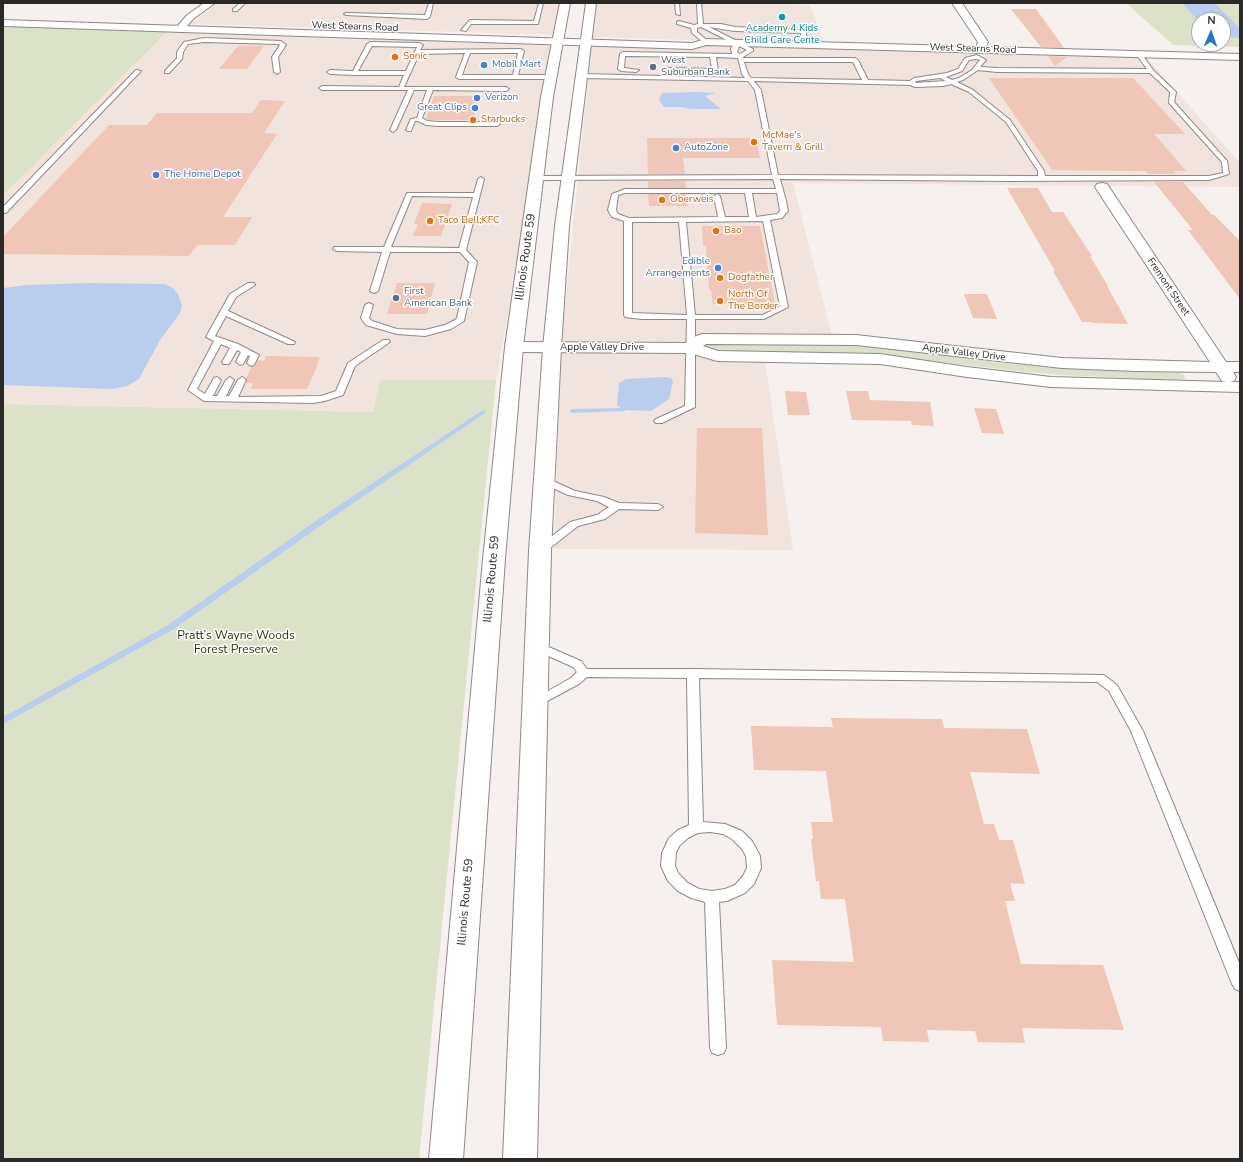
<!DOCTYPE html>
<meta charset="utf-8">
<style>
body{margin:0}
#map{position:relative;width:1243px;height:1162px;overflow:hidden;background:#f6f0ee;font-family:"Nunito Sans",sans-serif}
canvas{display:block}
.frame{position:absolute;inset:0;border:4px solid #2b2928;pointer-events:none}
.north{position:absolute;left:1191px;top:12px;width:40px;height:40px;box-sizing:border-box;background:#fff;border:1px solid #aaa9a9;border-radius:50%;rotate:2deg;font-size:11px;font-weight:700;line-height:16px;text-align:center;color:#2b2928}
.north::after{content:'';display:block;margin:auto;width:14px;height:18px;background:#2077c5;clip-path:polygon(50% 0,100% 100%,50% 72%,0 100%)}
</style>
<div id="map">
<canvas width="1243" height="1162"></canvas>
<div class="frame"></div>
<div class="north">N</div>
</div>
<script>
const ctx = document.querySelector('canvas').getContext('2d');
ctx.lineJoin = 'round';
function fillPath(path, color) { ctx.fillStyle = color; ctx.fill(path, 'evenodd'); }
const poly = rows => new Path2D(rows.map(r => 'M' + r).join(''));
function stroke(path, color, width, dash) { ctx.strokeStyle = color; ctx.lineWidth = width; ctx.lineCap = dash ? 'butt' : 'round'; ctx.setLineDash(dash || []); ctx.stroke(path); }
function label(font, color, halo, rows, align = 'center') {
  ctx.font = font + ' "Nunito Sans",sans-serif'; ctx.lineWidth = 3; ctx.setLineDash([]); ctx.textBaseline = 'middle'; ctx.strokeStyle = halo; ctx.fillStyle = color; for (const [text, x, y, turn = 0] of rows) {
    ctx.save(); ctx.translate(x, y); ctx.rotate((+turn || 0) * Math.PI / 180); ctx.textAlign = isNaN(turn) ? turn : align; if (halo) ctx.strokeText(text, 0, 0); ctx.fillText(text, 0, 0); ctx.restore();
  }
}
fillPath(poly([
 [218,3,566,3,560,35,190,24],
 [595,3,786,3,787,4,810,5,825,44,591,37],
 [173,26,557,39,496,380,380,380,373,412,3,404,3,195],
 [592,40,1146,57,1240,163,1240,187,793,183,835,347,763,348,793,550,554,549,561,346]
]), '#f1e3de');
fillPath(poly([
 [1126,3,1240,3,1240,47,1173,45],
 [1199,20,1223,20,1223,44,1199,44],
 [3,25,173,26,3,195],
 [710,344,844,344,880,347,1014,364,1082,369,1180,373,1184,375,1185,378,1181,380,1151,379,1062,375,1016,371,866,353,710,351,704,347],
 [380,380,496,380,419,1159,3,1159,3,404,373,412]
]), '#dce2ca');
fillPath(poly([
 [1182,3,1215,3,1240,29,1240,38,1223,37,1223,20,1199,20,1199,22],
 [697,92,716,93,705,96,721,109,691,109,682,107,664,107,659,100,662,93],
 [89,283,164,284,173,288,178,294,182,306,180,313,160,340,139,379,127,386,112,389,3,385,3,288,27,285],
 [665,377,671,378,673,382,669,399,651,411,623,410,617,405,619,383,626,379]
]), '#bbcdef');
fillPath(poly([
 [623,408,626,410,625,411,572,413,569,411,572,409,623,408],
 [483,410,485,411,485,413,323,524,174,629,3,724,3,717,168,625,317,520,483,410]
]), '#bbcdef');
fillPath(poly([
 [1011,9,1036,9,1064,48,1041,47],
 [238,46,264,46,247,69,219,69],
 [1048,56,1067,57,1055,66],
 [989,78,1133,78,1185,134,1154,134,1186,171,1174,171,1177,174,1148,174,1145,171,1052,170],
 [434,96,481,96,473,120,427,120,426,119],
 [261,100,285,101,264,133,277,134,223,217,252,217,235,245,197,245,189,256,3,254,3,237,109,125,147,125,157,113,252,113],
 [647,138,756,138,760,158,683,158,685,174,648,174],
 [648,181,685,181,686,188,648,188],
 [1154,182,1183,182,1212,215,1214,215,1240,241,1240,299,1188,230,1193,230],
 [1007,188,1038,188,1052,212,1063,212,1092,256,1090,256,1108,286,1107,286,1128,324,1093,323,1092,322,1082,322,1053,271,1055,271],
 [648,194,687,194,688,206,649,206],
 [422,203,452,204,441,236,413,236,418,224,414,224],
 [702,226,760,226,775,304,713,304,711,290,709,289,706,246,703,246],
 [397,283,435,283,427,314,387,314],
 [964,294,987,294,997,319,973,318],
 [266,356,320,357,317,364,318,364,307,389,251,389,253,383,246,383,246,378,252,367,255,366,258,360,264,361],
 [785,391,806,392,810,415,788,415],
 [846,391,868,391,870,400,930,402,934,426,912,425,911,421,852,420],
 [974,408,996,409,1004,434,982,433],
 [697,428,762,428,768,535,695,533],
 [831,718,942,719,944,728,1027,729,1040,774,970,772,984,824,994,824,999,840,1013,840,1025,884,1010,883,1015,901,1005,901,1021,964,1103,965,1124,1030,1022,1028,1025,1043,978,1042,975,1031,927,1030,929,1042,883,1041,881,1027,777,1025,772,960,854,962,845,899,821,899,819,881,816,881,811,839,813,839,811,822,833,822,826,771,754,770,751,726,833,727]
]), '#efc6b7');
const lane = poly([
 [240,3,245,3,237,11,233,11,233,9,240,3],
 [429,3,433,3,430,17,427,19,346,15,344,14,346,13,425,15,429,3],
 [539,3,543,3,538,24,471,24,466,31,461,30,470,20,534,21,539,3],
 [675,3,679,3,680,15,676,14,675,3],
 [697,3,701,3,703,24,721,24,735,27,803,30,806,32,807,45,804,47,801,45,801,33,735,31,709,27,753,49,753,51,743,57,743,58,855,58,858,60,868,80,910,81,914,78,947,73,958,69,965,58,977,55,986,60,980,67,997,68,1147,69,1136,54,1141,53,1153,70,1176,92,1174,102,1227,161,1229,174,1209,180,1011,181,780,179,786,201,788,211,782,218,770,220,788,307,764,319,695,319,695,407,662,423,656,423,654,421,656,419,685,406,687,319,641,319,625,317,624,315,624,221,612,217,608,210,612,194,625,189,776,189,773,179,537,180,534,178,537,176,772,175,755,90,748,81,582,78,579,76,582,74,745,78,742,74,738,58,716,57,718,71,715,73,669,72,666,70,669,68,712,69,710,57,625,56,624,68,639,70,636,72,621,71,618,69,620,54,623,52,732,54,731,48,735,44,701,27,697,28,697,32,709,42,704,43,692,33,691,28,677,24,677,22,679,21,694,25,698,24,697,3],
 [739,46,747,50,740,54,737,52,739,46],
 [976,59,980,60,972,70,959,78,952,80,946,77,962,71,969,60,976,59],
 [744,62,853,62,862,80,751,78,748,74,744,62],
 [978,70,997,72,1150,73,1170,92,1169,103,1222,162,1223,173,1209,176,1045,176,1044,171,1010,120,973,90,957,82,963,80,978,70],
 [940,78,946,81,915,83,916,81,940,78],
 [754,81,910,85,915,87,943,86,951,84,969,92,1006,122,1038,171,1038,176,778,175,761,90,754,81],
 [625,193,745,193,749,217,725,217,720,196,717,194,714,196,718,217,629,218,618,214,616,210,618,195,625,193],
 [752,193,777,193,780,211,777,214,756,217,752,193],
 [763,221,780,306,763,315,695,315,686,222,763,221],
 [632,222,679,222,687,315,632,313,632,222],
 [204,38,281,41,286,45,278,57,280,72,277,74,274,72,272,57,280,45,278,44,204,42,188,44,183,52,182,59,169,73,165,73,165,71,177,58,177,52,184,42,204,38],
 [370,42,420,43,423,45,420,50,521,49,524,51,518,75,551,75,554,77,551,79,459,79,456,77,465,53,419,54,404,87,506,87,509,89,506,91,433,90,422,118,427,121,438,122,497,122,500,124,497,126,438,126,426,125,418,121,415,121,411,131,407,131,406,130,411,119,417,118,427,90,414,90,396,130,393,132,390,130,408,90,322,90,319,88,322,86,399,87,404,75,354,75,330,74,327,72,330,70,353,71,367,44,370,42],
 [372,46,417,47,406,71,358,71,372,46],
 [470,53,518,53,513,75,462,75,470,53],
 [136,70,141,71,6,213,3,213,3,207,136,70],
 [481,177,484,179,466,250,477,262,464,321,451,329,425,336,397,334,366,325,361,318,365,305,369,303,373,305,369,318,372,321,397,329,425,330,445,325,455,320,457,318,469,262,460,252,390,252,378,291,374,293,370,291,382,252,337,251,333,249,334,247,384,247,407,193,474,193,478,179,481,177],
 [412,196,473,197,459,248,391,247,412,196],
 [248,283,254,283,255,285,236,297,228,311,295,342,294,344,288,344,226,316,215,336,238,344,259,355,254,365,251,366,247,363,250,356,248,355,243,364,240,365,236,362,241,352,237,350,229,364,223,364,222,362,230,348,221,344,197,389,205,394,214,378,217,377,221,380,213,396,217,396,226,380,230,377,234,380,226,396,229,396,238,380,242,377,246,380,238,397,321,396,336,391,348,363,383,340,389,340,390,342,355,366,343,395,325,401,313,403,204,401,188,390,214,341,206,337,230,294,248,283],
 [544,477,575,491,604,497,619,503,658,504,663,507,658,510,619,509,605,519,578,526,545,552,541,553,537,552,536,550,537,548,570,522,597,515,609,507,597,501,568,495,540,482,539,480,544,477],
 [537,642,581,661,587,669,693,669,1104,675,1117,685,1143,731,1240,965,1240,991,1235,989,1232,984,1131,731,1109,691,1097,682,699,678,703,822,725,824,742,831,752,841,758,852,760,856,761,868,754,884,745,893,727,901,719,902,726,1048,724,1053,718,1055,712,1053,710,1048,705,902,691,898,678,891,668,881,661,866,662,853,669,838,678,830,689,825,687,678,587,677,579,684,536,707,532,706,530,703,532,700,571,678,577,672,573,667,533,649,531,646,533,643,537,642],
 [710,832,723,834,732,839,742,849,746,856,747,868,743,876,735,885,725,889,712,891,699,889,688,883,678,873,675,866,676,853,679,846,688,838,698,833,710,832]
]);
const street = poly([
 [204,3,215,3,193,19,183,31,177,31,175,29,187,15,204,3],
 [952,3,962,3,988,42,984,52,980,53,975,50,978,42,952,3],
 [1102,183,1107,184,1226,362,1240,362,1240,372,1233,372,1236,377,1234,381,1230,382,1240,382,1240,392,1051,387,967,377,880,364,717,361,690,353,514,352,508,350,506,347,508,344,514,342,687,343,696,336,702,334,856,335,1062,358,1210,362,1095,187,1097,184,1102,183],
 [706,344,856,345,1062,368,1135,371,1216,372,1222,381,1226,382,1051,377,967,367,880,354,718,351,703,346,706,344]
]);
const secondary = poly([
 [3,20,692,43,706,39,1240,54,1240,60,706,45,692,49,3,26,3,20]
]);
const primary = poly([
 [560,3,570,3,553,97,523,347,505,559,463,1159,429,1159,483,559,505,347,541,97,560,3],
 [586,3,596,3,569,226,561,348,551,551,537,1159,503,1159,529,551,543,348,555,226,586,3]
]);
stroke(lane, '#8e8886', 2);
stroke(street, '#8e8886', 2);
stroke(secondary, '#8e8886', 2);
stroke(primary, '#8e8886', 2);
fillPath(lane, '#fff');
fillPath(street, '#fff');
fillPath(secondary, '#fff');
fillPath(primary, '#fff');
for (const [x, y, r, color] of [
 [782,17,4,"#0f9aa8"],
 [395,57,4,"#e8710a"],
 [484,65,4,"#3f7fe0"],
 [653,67,4,"#5c6f8a"],
 [477,98,4,"#3f7fe0"],
 [475,108,4,"#3f7fe0"],
 [473,120,4,"#e8710a"],
 [754,142,4,"#e8710a"],
 [676,148,4,"#3f7fe0"],
 [156,175,4,"#3f7fe0"],
 [662,200,4,"#e8710a"],
 [430,221,4,"#e8710a"],
 [716,231,4,"#e8710a"],
 [718,268,4,"#3f7fe0"],
 [720,278,4,"#e8710a"],
 [396,298,4,"#5c6f8a"],
 [720,301,4,"#e8710a"]
]) { const dot = new Path2D(); dot.arc(x, y, r, 0, 2 * Math.PI); ctx.fillStyle = color; ctx.fill(dot); stroke(dot, '#fff', 1.5); }
label('10px', '#2b2928', '#fff', [
 ["West Stearns Road",355,27,2],
 ["West Stearns Road",973,49,2],
 ["Fremont Street",1168,287,56],
 ["Apple Valley Drive",602,348],
 ["Apple Valley Drive",964,353,7]
]);
label('10px', '#0d838f', '#fff', [
 ["Academy 4 Kids",782,29],
 ["Child Care Cente",782,41]
]);
label('10px', '#c56008', '#fff', [
 ["Sonic",403,57],
 ["Starbucks",481,120],
 ["McMae's",762,136],
 ["Tavern & Grill",762,148],
 ["Oberweis",670,200],
 ["Taco Bell;KFC",438,221],
 ["Bao",724,231],
 ["Dogfather",728,278],
 ["North Of",728,295],
 ["The Border",728,307]
], 'left');
label('10px', '#4e5e75', '#fff', [
 ["West",661,61],
 ["Suburban Bank",661,73],
 ["First",404,292],
 ["American Bank",404,304]
], 'left');
label('10px', '#366cbe', '#fff', [
 ["Mobil Mart",492,65],
 ["Verizon",485,98],
 ["Great Clips",467,108,"right"],
 ["AutoZone",684,148],
 ["The Home Depot",164,175],
 ["Edible",710,262,"right"],
 ["Arrangements",710,274,"right"]
], 'left');
label('12px', '#2b2928', '#fff', [
 ["Illinois Route 59",526,257,-82],
 ["Illinois Route 59",492,579,-85],
 ["Illinois Route 59",466,902,-85]
]);
label('12px', '#2c3407', '#fff', [
 ["Pratt’s Wayne Woods",236,636],
 ["Forest Preserve",236,650]
]);
</script>
